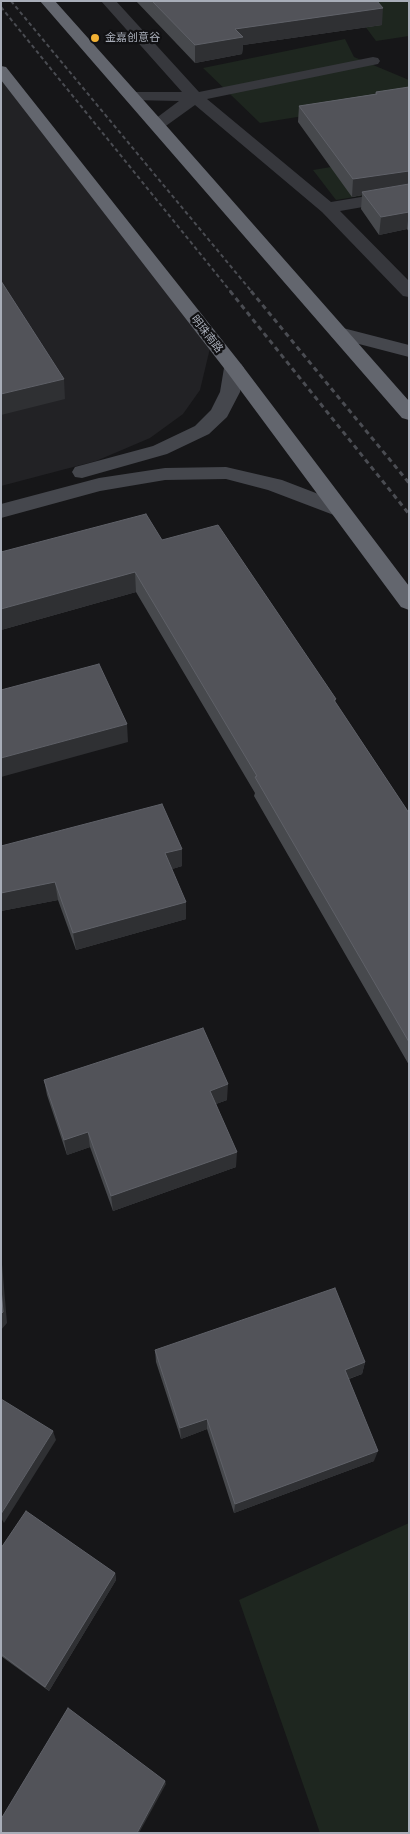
<!DOCTYPE html>
<meta charset="utf-8">
<style>
body{margin:0}
#map{position:relative;width:410px;height:1834px;overflow:hidden;background:#161618;font-family:"Golos Text",sans-serif}
canvas{display:block}
.frame{position:absolute;inset:0;border:2px solid #a8adb8;pointer-events:none}
</style>
<div id="map">
<canvas width="410" height="1834"></canvas>
<div class="frame"></div>
</div>
<script>
const ctx = document.querySelector('canvas').getContext('2d');
ctx.lineJoin = 'round';
function fillPath(path, color) { ctx.fillStyle = color; ctx.fill(path, 'evenodd'); }
const poly = rows => new Path2D(rows.map(r => 'M' + r).join(''));
function stroke(path, color, width, dash) { ctx.strokeStyle = color; ctx.lineWidth = width; ctx.lineCap = dash ? 'butt' : 'round'; ctx.setLineDash(dash || []); ctx.stroke(path); }
function label(font, color, halo, rows, align = 'center') {
  ctx.font = font + ' "Golos Text","Noto Sans SC",sans-serif'; ctx.lineWidth = 4.5; ctx.setLineDash([]); ctx.textBaseline = 'middle'; ctx.strokeStyle = halo; ctx.fillStyle = color; for (const [text, x, y, turn = 0] of rows) {
    ctx.save(); ctx.translate(x, y); ctx.rotate((+turn || 0) * Math.PI / 180); ctx.textAlign = isNaN(turn) ? turn : align; if (halo) ctx.strokeText(text, 0, 0); ctx.fillText(text, 0, 0); ctx.restore();
  }
}
fillPath(poly([
 [1,72,211,344,200,390,183,414,150,438,96,461,1,486]
]), '#222225');
fillPath(poly([
 [381,1,409,1,409,36,376,41,350,6],
 [345,39,354,57,409,80,409,99,260,123,203,68],
 [409,154,409,188,336,200,313,170],
 [409,1523,409,1833,320,1833,239,1600]
]), '#1e261f');
fillPath(poly([
 [101,1,116,1,199,92,373,57,378,58,380,61,378,64,373,65,207,99,331,202,409,189,409,199,340,211,409,281,409,297,403,296,322,212,195,105,163,128,151,128,149,125,151,122,179,101,130,100,125,98,122,95,125,92,182,92,101,1]
]), '#37383d');
fillPath(poly([
 [339,327,409,345,409,357,332,337,330,333,332,329,339,327],
 [234,362,241,364,244,368,240,392,227,417,209,434,167,454,82,478,75,477,72,472,75,467,153,446,195,426,211,410,220,392,224,368,227,364,234,362],
 [226,467,282,480,347,505,350,510,347,515,339,517,268,490,226,479,165,480,100,491,1,518,1,504,99,478,165,468,226,467]
]), '#45474d');
fillPath(poly([
 [40,1,55,1,163,122,409,401,409,420,402,418,40,1],
 [1,66,6,67,241,364,409,586,409,610,401,607,227,372,1,80,1,66]
]), '#63666e');
stroke(poly([
 [11,1,252,292],
 [1,7,231,292]
]), '#4a4c52', 2, [4, 3]);
stroke(poly([
 [230,291,409,514],
 [251,291,409,483]
]), '#4a4c52', 3, [5, 4]);
fillPath(poly([
 [136,1,377,1,382,25,243,45,242,54,195,63],
 [409,87,409,232,407,229,379,235,361,209,362,195,352,197,298,122,299,106,375,94,376,92],
 [162,540,336,699,335,702,409,813,409,1065,254,796,255,793,136,592,1,630],
 [1,846,182,849,182,866,172,869,186,919,76,950,58,900,1,911],
 [44,1080,227,1100,216,1104,236,1167,113,1211,90,1147,67,1155,47,1095],
 [155,1350,365,1362,362,1374,349,1379,374,1461,234,1513,207,1429,181,1439,156,1362],
 [1,1548,115,1573,116,1580,49,1691,1,1656]
]), '#47494d');
fillPath(poly([
 [383,8,382,25,243,45,242,54,195,63,195,45,235,29],
 [409,171,409,188,362,192,362,195,352,197,353,179],
 [409,212,407,229,379,235,381,217],
 [64,379,65,399,1,415,1,394],
 [135,572,136,592,1,630,1,609],
 [127,724,128,742,1,777,1,758],
 [182,849,182,866,166,871,165,853],
 [55,882,58,900,1,911,1,893],
 [186,902,186,919,76,950,73,933],
 [228,1084,227,1100,210,1106,210,1091],
 [88,1132,90,1147,67,1155,64,1140],
 [237,1152,236,1167,113,1211,111,1196],
 [1,1252,7,1323,1,1330],
 [365,1362,362,1374,342,1381,345,1370],
 [207,1419,207,1429,181,1439,180,1428],
 [53,1431,56,1440,4,1523,1,1518,1,1514],
 [378,1451,374,1461,234,1513,235,1504],
 [115,1573,116,1580,49,1691,45,1687],
 [165,1781,166,1784,139,1833,137,1833]
]), '#2f3033');
const building = poly([
 [152,1,377,1,383,8,235,29,243,37,195,45,152,1],
 [409,87,409,171,353,179,299,106,377,94,376,92,409,87],
 [409,184,409,212,381,217,362,192,409,184],
 [1,281,64,379,1,394,1,281],
 [146,514,162,540,218,525,336,699,334,700,409,813,409,1042,255,777,257,776,135,572,1,609,1,552,146,514],
 [99,664,127,724,1,758,1,690,99,664],
 [162,804,182,849,165,853,186,902,73,933,55,882,1,893,1,846,162,804],
 [203,1028,228,1084,210,1091,237,1152,111,1196,88,1132,64,1140,44,1080,203,1028],
 [1,1288,3,1312,1,1314,1,1288],
 [335,1288,365,1362,345,1370,378,1451,235,1504,207,1419,180,1428,155,1350,335,1288],
 [1,1399,53,1431,1,1514,1,1399],
 [26,1511,115,1573,45,1687,1,1654,1,1548,26,1511],
 [68,1708,165,1781,137,1833,1,1833,1,1819,68,1708]
]);
fillPath(building, '#525359');
stroke(building, '#5f6168', 1);
for (const [x, y, r, color] of [
 [95,38,5,"#f2b134"]
]) { const dot = new Path2D(); dot.arc(x, y, r, 0, 2 * Math.PI); ctx.fillStyle = color; ctx.fill(dot); stroke(dot, '#111113', 2); }
label('11px', '#a8adb8', '#111113', [
 ["金嘉创意谷",105,38]
], 'left');
label('11px', '#a8adb8', '#111113', [
 ["明珠南路",207,334,52]
]);
</script>
